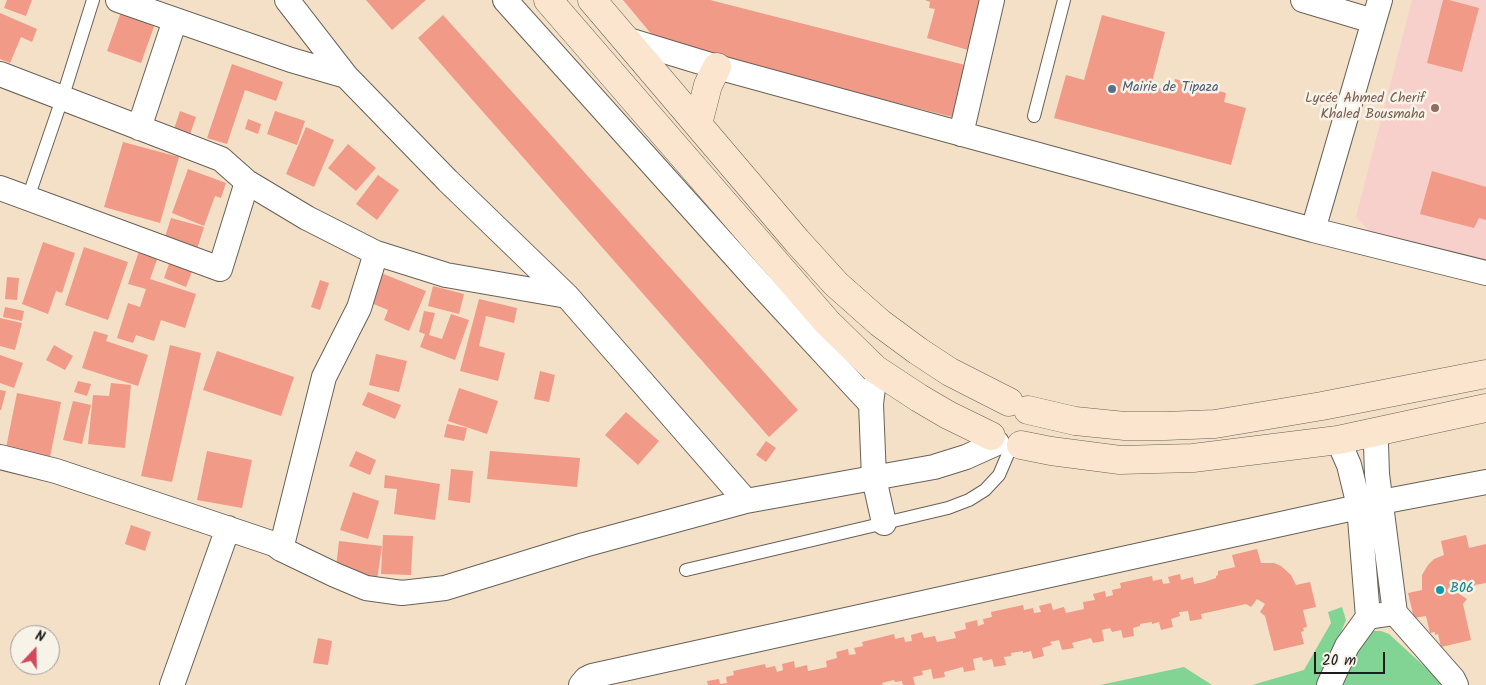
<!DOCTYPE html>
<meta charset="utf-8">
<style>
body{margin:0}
#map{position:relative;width:1486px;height:685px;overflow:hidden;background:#f4e0c7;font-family:Kalam,sans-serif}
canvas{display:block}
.north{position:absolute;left:10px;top:625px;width:50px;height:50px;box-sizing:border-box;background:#f7f3e8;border:1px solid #9f9d96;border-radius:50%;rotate:21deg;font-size:14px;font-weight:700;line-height:20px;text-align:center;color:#1c1c1c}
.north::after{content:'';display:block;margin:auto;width:18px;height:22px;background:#d1495b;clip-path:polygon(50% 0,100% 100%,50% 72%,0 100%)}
.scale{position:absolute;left:1314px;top:652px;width:71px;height:22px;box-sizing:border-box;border:2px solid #1c1c1c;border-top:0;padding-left:6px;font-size:15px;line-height:18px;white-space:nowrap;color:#1c1c1c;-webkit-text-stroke:4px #f7f3e8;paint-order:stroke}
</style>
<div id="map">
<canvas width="1486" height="685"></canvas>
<div class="north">N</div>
<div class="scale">20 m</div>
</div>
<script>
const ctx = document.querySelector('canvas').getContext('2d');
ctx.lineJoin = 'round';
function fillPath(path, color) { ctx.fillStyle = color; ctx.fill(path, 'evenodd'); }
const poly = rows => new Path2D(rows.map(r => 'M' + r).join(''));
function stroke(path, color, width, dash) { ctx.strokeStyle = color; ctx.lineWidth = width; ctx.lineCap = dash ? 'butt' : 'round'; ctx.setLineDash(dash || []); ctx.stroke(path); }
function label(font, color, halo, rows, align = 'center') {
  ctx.font = font + ' Kalam,sans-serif'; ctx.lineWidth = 5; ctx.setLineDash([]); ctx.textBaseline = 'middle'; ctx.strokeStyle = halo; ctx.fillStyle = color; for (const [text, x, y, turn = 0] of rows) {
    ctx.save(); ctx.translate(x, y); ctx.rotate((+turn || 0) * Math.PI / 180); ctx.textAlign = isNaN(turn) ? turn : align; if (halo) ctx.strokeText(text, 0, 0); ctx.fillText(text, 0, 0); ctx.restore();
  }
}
fillPath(poly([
 [1412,0,1486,0,1486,261,1371,233,1356,217]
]), '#f7d0cb');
fillPath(poly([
 [1342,607,1346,620,1319,685,1252,685,1304,670,1331,623,1328,612],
 [1365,631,1381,631,1389,634,1436,677,1442,685,1341,685],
 [1184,667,1212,685,1100,685]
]), '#82d495');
fillPath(poly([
 [7,0,32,0,26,16,4,8],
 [366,0,426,0,392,30],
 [623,0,710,0,969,66,956,118,658,42],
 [925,0,982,0,968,50,927,38,935,9,929,8,930,2],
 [1443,0,1449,0,1479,8,1462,72,1427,63],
 [122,9,156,21,141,63,107,51],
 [0,13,37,29,32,42,21,37,10,63,0,59],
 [443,15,798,410,769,437,418,38],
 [1102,15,1165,32,1151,86,1172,92,1175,79,1226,93,1224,102,1246,108,1231,165,1054,118,1066,75,1084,80],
 [232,64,283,82,276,101,245,90,227,144,207,138],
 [180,111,196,117,187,143,171,138],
 [275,111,305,121,297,145,267,134],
 [248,119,261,124,258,134,245,129],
 [306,127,334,140,314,187,286,174],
 [123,142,179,157,160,223,104,207],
 [348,144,376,168,356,191,328,168],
 [188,169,226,183,221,198,215,196,204,226,172,213],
 [1432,171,1486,187,1486,220,1479,218,1474,228,1420,214],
 [378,175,399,190,377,220,356,204],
 [171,218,204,227,197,249,164,240],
 [43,242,75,253,62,293,56,291,48,314,22,304],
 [84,247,128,262,108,320,65,305],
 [140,248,159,254,150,279,196,294,185,328,161,320,154,341,136,335,133,343,117,338,128,303,140,307,146,289,128,284],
 [171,258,194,266,186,287,164,278],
 [381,273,426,291,409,331,384,320,388,310,369,302],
 [7,277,19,278,17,300,5,299],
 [320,280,329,283,320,310,311,307],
 [433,286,464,294,459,314,428,306],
 [479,299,517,308,514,323,486,316,479,346,505,353,498,381,460,371],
 [5,307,24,311,22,321,3,317],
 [424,311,435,313,429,335,442,339,451,314,469,320,455,360,420,347,425,334,419,332],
 [0,318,22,323,15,350,0,346],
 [94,331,108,335,106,341,148,355,138,386,82,368],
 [54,345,73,356,65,370,46,360],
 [170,345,201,353,172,482,141,476],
 [217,351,294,377,281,416,203,390],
 [376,354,407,361,399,392,369,385],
 [0,355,23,363,14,388,0,383],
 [540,371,555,375,549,402,534,399],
 [78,381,91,384,87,396,74,392],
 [111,383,131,385,125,448,88,444,93,395,109,396],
 [459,388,498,401,487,434,448,421],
 [0,390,6,391,1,410,0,410],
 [368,392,401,405,395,419,362,405],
 [17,393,61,402,50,457,6,448],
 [73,401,91,405,82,444,63,440],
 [626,412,659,441,638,465,605,435],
 [447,424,467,428,464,441,444,437],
 [766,441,776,448,766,462,756,455],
 [207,451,252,460,242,508,197,500],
 [356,451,376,460,370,475,349,466],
 [490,451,580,458,577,487,487,479],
 [451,469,473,471,470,503,448,500],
 [385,475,440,484,435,520,394,514,397,489,384,488],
 [353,492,379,501,368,539,340,530],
 [131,525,151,532,145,551,125,544],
 [383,535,413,536,411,575,381,574],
 [1466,535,1469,548,1486,544,1486,583,1475,585,1472,591,1463,586,1458,593,1467,599,1463,604,1471,640,1441,647,1438,634,1435,635,1435,632,1430,633,1426,616,1414,618,1408,593,1422,590,1422,575,1428,565,1434,559,1444,555,1441,541],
 [339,541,382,546,377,580,335,576],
 [1257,549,1261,563,1274,563,1281,566,1291,575,1296,585,1310,582,1316,607,1303,610,1307,627,1303,628,1304,631,1301,632,1304,644,1274,651,1265,616,1260,612,1265,604,1257,599,1251,607,1246,604,1201,614,1202,619,1190,621,1188,611,1179,612,1180,616,1171,619,1173,627,1161,630,1159,622,1152,624,1152,622,1140,624,1140,626,1133,628,1134,636,1123,638,1121,630,1112,632,1110,628,1102,630,1104,641,1093,643,1091,638,1072,643,1074,648,1062,650,1059,640,1050,642,1052,645,1042,648,1044,656,1033,659,1031,651,1023,653,1023,651,1011,653,1011,656,1004,657,1006,665,994,667,992,659,983,661,982,657,973,659,975,670,964,672,963,667,944,672,945,677,933,679,931,669,922,671,923,675,913,677,915,685,903,685,902,681,895,682,894,680,882,683,883,685,708,685,707,681,719,679,720,684,727,683,726,677,734,675,733,671,765,664,766,668,775,666,777,672,783,670,782,664,794,661,795,668,807,665,808,671,827,667,826,661,837,658,836,652,848,649,849,655,856,654,854,648,863,646,862,642,894,634,895,639,904,637,905,642,912,641,911,635,922,632,924,638,935,636,937,642,956,638,954,632,966,629,965,623,977,620,978,626,984,624,983,619,992,617,991,612,1023,605,1024,610,1033,608,1034,613,1041,612,1039,606,1051,603,1053,610,1064,607,1066,613,1084,609,1083,602,1095,600,1093,594,1105,591,1106,597,1113,595,1112,590,1121,588,1120,583,1152,576,1153,581,1162,579,1163,584,1170,583,1168,577,1180,574,1181,580,1193,577,1194,584,1204,582,1216,578,1216,576,1218,575,1218,571,1235,567,1232,555],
 [318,638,332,641,328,665,313,663]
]), '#f09a87');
const lane = poly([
 [1034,116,1064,0],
 [28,198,62,99,93,0],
 [686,570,948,508,969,500,985,490,999,475,1011,447]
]);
const street = poly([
 [118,0,291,60,346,76],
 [287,0,346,76,448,181,567,296,746,501],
 [505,0,760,284,871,404],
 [1303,0,1373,21],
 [1380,0,1313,230,1486,273],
 [625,39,717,67,1313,230],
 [0,74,221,159,247,182,307,218,376,253,446,275,567,296],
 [139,128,175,20],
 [961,134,992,0],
 [0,188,220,269,247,182],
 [873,388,871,404,874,478,884,523],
 [1377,431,1376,445,1377,474,1395,613],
 [1338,440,1349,465,1359,506,1368,617],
 [0,457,56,471,274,544,281,549,335,575,366,588,402,593,445,588,584,545,746,501,934,467,966,457,997,443],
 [281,549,324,377,359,308,376,253],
 [172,685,228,528],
 [581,685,586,679,592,676,1381,502,1486,482],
 [1329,685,1347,646,1368,617,1395,613,1453,679,1456,685]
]);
const secondary = poly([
 [548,0,827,322,875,369,919,398,948,415,991,436],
 [592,0,797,241,836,284,880,323,918,351,950,372,1009,402],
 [698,124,708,85,717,67],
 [1028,410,1075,421,1125,426,1165,426,1215,424,1322,406,1486,374],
 [1021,445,1051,451,1120,460,1193,458,1338,440,1486,408]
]);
stroke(lane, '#686158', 14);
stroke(street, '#686158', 26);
stroke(secondary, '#686158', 29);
stroke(lane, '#fff', 12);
stroke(street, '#fff', 24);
stroke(secondary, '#fbe5cf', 28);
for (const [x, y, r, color] of [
 [1112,89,5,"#5c6f8a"],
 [1435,108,5,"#8d6e63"],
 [1440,590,5,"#0f9aa8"]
]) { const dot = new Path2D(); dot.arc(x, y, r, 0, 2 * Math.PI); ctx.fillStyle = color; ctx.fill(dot); stroke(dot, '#f7f3e8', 2); }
label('14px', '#4e5e75', '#f7f3e8', [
 ["Mairie de Tipaza",1122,89]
], 'left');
label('14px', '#785e54', '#f7f3e8', [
 ["Lycée Ahmed Cherif",1425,100],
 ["Khaled Bousmaha",1425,116]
], 'right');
label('14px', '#0d838f', '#f7f3e8', [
 ["B06",1450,590]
], 'left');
</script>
